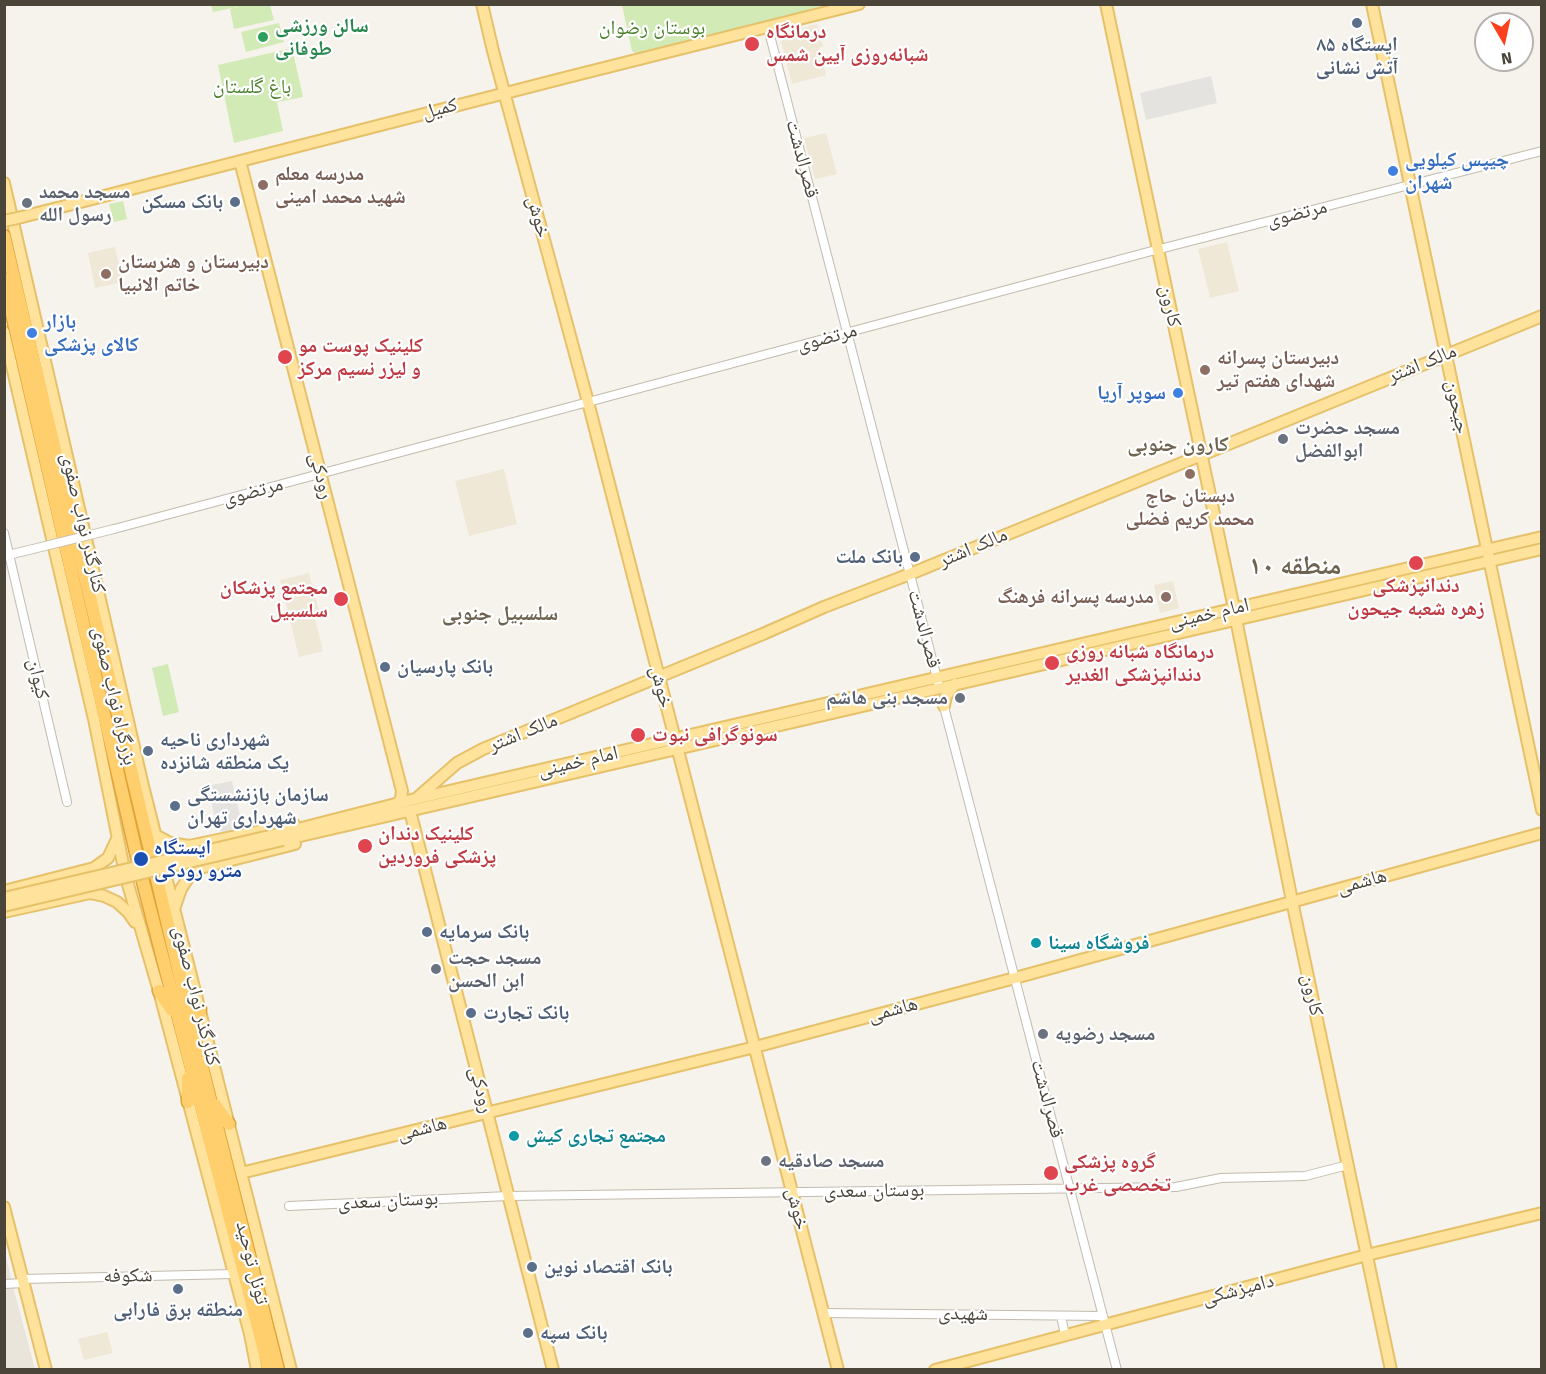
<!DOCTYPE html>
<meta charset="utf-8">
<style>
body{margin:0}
#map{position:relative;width:1546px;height:1374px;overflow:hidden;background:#f6f3ec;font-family:"Fira Sans",sans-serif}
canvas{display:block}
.frame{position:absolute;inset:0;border:6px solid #4b4439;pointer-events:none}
.north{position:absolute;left:1474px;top:12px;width:60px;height:60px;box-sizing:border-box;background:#fff;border:2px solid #b7b4b0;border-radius:50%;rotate:171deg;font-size:16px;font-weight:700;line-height:24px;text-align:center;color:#4b4439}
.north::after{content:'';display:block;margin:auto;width:21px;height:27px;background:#fc3f1d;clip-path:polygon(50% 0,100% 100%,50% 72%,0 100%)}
</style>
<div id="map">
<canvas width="1546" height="1374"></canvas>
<div class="frame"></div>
<div class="north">N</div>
</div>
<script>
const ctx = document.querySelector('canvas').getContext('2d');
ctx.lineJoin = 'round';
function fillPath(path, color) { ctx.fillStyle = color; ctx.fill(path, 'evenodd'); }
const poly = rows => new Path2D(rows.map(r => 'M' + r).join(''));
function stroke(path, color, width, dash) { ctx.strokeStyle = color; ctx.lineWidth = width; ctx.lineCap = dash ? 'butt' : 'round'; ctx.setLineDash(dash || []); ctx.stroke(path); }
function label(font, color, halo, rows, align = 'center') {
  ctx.font = font + ' "Fira Sans","Noto Naskh Arabic",sans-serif'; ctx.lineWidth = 4.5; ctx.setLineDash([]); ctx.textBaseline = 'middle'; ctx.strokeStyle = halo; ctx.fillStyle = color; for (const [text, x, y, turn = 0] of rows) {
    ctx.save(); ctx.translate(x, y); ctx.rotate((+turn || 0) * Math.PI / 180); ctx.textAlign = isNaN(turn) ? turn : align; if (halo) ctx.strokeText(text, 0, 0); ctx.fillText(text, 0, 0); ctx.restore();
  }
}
fillPath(poly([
 [4,1248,14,1290,35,1369,5,1369]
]), '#eae5da');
fillPath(poly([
 [817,24,823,47,819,48,826,75,792,84,779,34],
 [826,133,837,174,815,179,804,138],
 [1227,242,1239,291,1210,298,1198,249],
 [115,247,123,282,95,288,88,253],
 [504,469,517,524,469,536,455,481],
 [309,573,319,612,314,614,323,651,299,657,280,580],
 [1173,581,1179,608,1160,613,1154,585],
 [107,1332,113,1353,84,1360,78,1339]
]), '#efe8d6');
fillPath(poly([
 [211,5,270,5,274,20,234,29,230,9,243,6,213,12],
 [622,5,826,5,638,55,632,51],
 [279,23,284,42,246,52,241,32],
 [292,48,303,97,277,102,283,131,234,143,218,65],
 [123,201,127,219,114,222,109,204],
 [168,664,179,712,163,716,152,668]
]), '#d2eab5');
fillPath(poly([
 [1211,76,1217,103,1146,120,1140,93],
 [232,781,243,829,224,834,218,829,207,786]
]), '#e5e3e0');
const minor = poly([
 [768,28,938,682],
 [114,529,1148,252,1542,151],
 [4,533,67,802],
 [4,556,33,549],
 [943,703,1117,1370],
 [289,1206,508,1196,1176,1187,1221,1178,1305,1176,1348,1165],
 [23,1279,233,1274],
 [4,1284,24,1283],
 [823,1313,1103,1316],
 [1061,1316,1065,1335]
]);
const major = poly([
 [482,4,493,51,588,402,838,1370],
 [1106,4,1232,599,1292,901,1391,1370],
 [1372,4,1542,810],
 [240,161,402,791,401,799,396,805],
 [4,183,143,786,291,1370],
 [22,217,572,76,859,4],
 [4,332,94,719,125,874,159,991,250,1334,257,1370],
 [944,706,946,696,955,684],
 [417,798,457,763,483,749,763,634,824,607,910,574,1542,316],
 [410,811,553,1370],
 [282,833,415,799,1542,537],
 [155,835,170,843,189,846,294,824],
 [283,840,1542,549],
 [189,846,181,852,180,859,183,865,192,870,295,844],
 [4,891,94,868,108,858,117,839],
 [174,909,181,889,194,869],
 [4,912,90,893,104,896,117,902,128,912,135,922],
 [241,1173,755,1047,1015,978,1542,833],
 [4,1207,46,1370],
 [935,1370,1367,1255,1542,1213]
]);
const highway = poly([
 [4,236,195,1039,278,1370],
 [4,279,140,870,269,1370],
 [159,991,172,1010],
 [196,1032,200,1009],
 [188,1078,188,1102],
 [215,1105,229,1124]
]);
stroke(minor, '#c2bbae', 10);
stroke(major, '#e6c16a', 14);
stroke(highway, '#e0a43c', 15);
stroke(minor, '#fff', 8);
stroke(major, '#ffe39c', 10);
stroke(highway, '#ffcf6e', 12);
const minorBridge = poly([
 [33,549,114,529]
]);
const majorBridge = poly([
 [4,221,22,217],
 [4,898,282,833],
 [4,906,283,840]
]);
stroke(minorBridge, '#c2bbae', 10, []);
stroke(majorBridge, '#e6c16a', 14, []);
stroke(minorBridge, '#fff', 8);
stroke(majorBridge, '#ffe39c', 10);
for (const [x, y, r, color] of [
 [1357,23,6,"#5c6f8a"],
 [263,37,6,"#2e9e5b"],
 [752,44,8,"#e0444e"],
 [1393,171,6,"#3f7fe0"],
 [263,185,6,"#8d6e63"],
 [235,202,6,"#5c6f8a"],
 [27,203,6,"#6b7280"],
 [106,274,6,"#8d6e63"],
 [32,333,6,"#3f7fe0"],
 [285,357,8,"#e0444e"],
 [1205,370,6,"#8d6e63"],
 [1178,393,6,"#3f7fe0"],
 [1283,439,6,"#6b7280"],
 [1190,474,6,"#8d6e63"],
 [915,557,6,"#5c6f8a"],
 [1416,563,8,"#e0444e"],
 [1166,597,6,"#8d6e63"],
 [341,599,8,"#e0444e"],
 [1052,663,8,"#e0444e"],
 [385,667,6,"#5c6f8a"],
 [960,698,6,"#6b7280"],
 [638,735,8,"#e0444e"],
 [148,751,6,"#5c6f8a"],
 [175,806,6,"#5c6f8a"],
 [365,846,8,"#e0444e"],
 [141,859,8,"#1a4fb4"],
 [427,932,6,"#5c6f8a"],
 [1036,943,6,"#0f9aa8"],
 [436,969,6,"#6b7280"],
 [471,1013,6,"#5c6f8a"],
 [1043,1034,6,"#6b7280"],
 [514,1136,6,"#0f9aa8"],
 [766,1161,6,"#6b7280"],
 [1051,1173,8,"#e0444e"],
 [532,1267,6,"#5c6f8a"],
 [178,1289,6,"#5c6f8a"],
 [528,1333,6,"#5c6f8a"]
]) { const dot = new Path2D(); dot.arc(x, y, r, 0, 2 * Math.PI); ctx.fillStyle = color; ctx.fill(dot); stroke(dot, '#fff', 2); }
label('bold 20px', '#27864d', '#fff', [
 ["سالن ورزشی",275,26],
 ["طوفانی",275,49]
], 'left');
label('20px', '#4a7f2a', '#fff', [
 ["بوستان رضوان",652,28],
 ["باغ گلستان",252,87]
]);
label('bold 20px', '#be3a42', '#fff', [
 ["درمانگاه",766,32],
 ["شبانه‌روزی آیین شمس",766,55],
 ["کلینیک پوست مو",298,346],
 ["و لیزر نسیم مرکز",298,369],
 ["دندانپزشکی",1416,586,"center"],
 ["زهره شعبه جیحون",1416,609,"center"],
 ["مجتمع پزشکان",328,588,"right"],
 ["سلسبیل",328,611,"right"],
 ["درمانگاه شبانه روزی",1066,652],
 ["دندانپزشکی الغدیر",1066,675],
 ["سونوگرافی نبوت",652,735],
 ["کلینیک دندان",378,834],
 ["پزشکی فروردین",378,857],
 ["گروه پزشکی",1064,1162],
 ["تخصصی غرب",1064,1185]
], 'left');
label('bold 20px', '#4e5e75', '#fff', [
 ["ایستگاه ۸۵",1357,45,"center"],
 ["آتش نشانی",1357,68,"center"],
 ["بانک مسکن",223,202,"right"],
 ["بانک ملت",903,557,"right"],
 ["بانک پارسیان",397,667],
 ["شهرداری ناحیه",160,740],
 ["یک منطقه شانزده",160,763],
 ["سازمان بازنشستگی",187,795],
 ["شهرداری تهران",187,818],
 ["بانک سرمایه",439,932],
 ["بانک تجارت",483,1013],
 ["بانک اقتصاد نوین",544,1267],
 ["منطقه برق فارابی",178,1310,"center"],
 ["بانک سپه",540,1333]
], 'left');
label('20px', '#4b4439', '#fff', [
 ["کمیل",440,109,-14],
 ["قصرالدشت",802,159,75],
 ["مرتضوی",1297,214,-14],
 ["خوش",538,217,75],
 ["کارون",1170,306,78],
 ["مرتضوی",827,338,-15],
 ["مالک اشتر",1422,364,-22],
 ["جیحون",1457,407,78],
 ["رودکی",321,476,76],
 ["مرتضوی",253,492,-15],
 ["کنارگذر نواب صفوی",83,523,77],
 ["مالک اشتر",973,548,-23],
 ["امام خمینی",1209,614,-13],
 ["قصرالدشت",924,629,75],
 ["کیوان",38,679,77],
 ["خوش",661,687,76],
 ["بزرگراه نواب صفوی",114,696,77],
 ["مالک اشتر",523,733,-22],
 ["امام خمینی",578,762,-13],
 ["هاشمی",1362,882,-15],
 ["کارون",1312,995,78],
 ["کنارگذر نواب صفوی",196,996,76],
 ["هاشمی",893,1010,-15],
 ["رودکی",481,1090,76],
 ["قصرالدشت",1047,1099,75],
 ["هاشمی",422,1129,-14],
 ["بوستان سعدی",874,1191,-1],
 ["بوستان سعدی",388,1201,-3],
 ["خوش",797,1209,76],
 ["تونل توحید",252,1263,76],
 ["شکوفه",128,1276,-1],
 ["دامپزشکی",1238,1290,-15],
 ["شهیدی",963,1314,1]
]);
label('bold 20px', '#366cbe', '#fff', [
 ["چیپس کیلویی",1405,160],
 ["شهران",1405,183],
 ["بازار",44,322],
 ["کالای پزشکی",44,345],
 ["سوپر آریا",1166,393,"right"]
], 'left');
label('bold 20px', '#785e54', '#fff', [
 ["مدرسه معلم",275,174],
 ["شهید محمد امینی",275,197],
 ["دبیرستان و هنرستان",118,262],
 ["خاتم الانبیا",118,285],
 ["دبیرستان پسرانه",1217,358],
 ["شهدای هفتم تیر",1217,381],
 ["دبستان حاج",1190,496,"center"],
 ["محمد کریم فضلی",1190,519,"center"],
 ["مدرسه پسرانه فرهنگ",1154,597,"right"]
], 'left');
label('bold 20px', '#5b616d', '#fff', [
 ["مسجد محمد",39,192],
 ["رسول الله",39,215],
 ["مسجد حضرت",1295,428],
 ["ابوالفضل",1295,451],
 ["مسجد بنی هاشم",948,698,"right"],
 ["مسجد حجت",448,958],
 ["ابن الحسن",448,981],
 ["مسجد رضویه",1055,1034],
 ["مسجد صادقیه",778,1161]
], 'left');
label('bold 20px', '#164399', '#fff', [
 ["ایستگاه",154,848],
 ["مترو رودکی",154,871]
], 'left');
label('bold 20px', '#0d838f', '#fff', [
 ["فروشگاه سینا",1048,943],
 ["مجتمع تجاری کیش",526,1136]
], 'left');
label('bold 21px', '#6e6250', '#fff', [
 ["کارون جنوبی",1178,445],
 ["سلسبیل جنوبی",500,614]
]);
label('bold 26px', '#6e6250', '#fff', [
 ["منطقه ۱۰",1295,567]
]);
</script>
